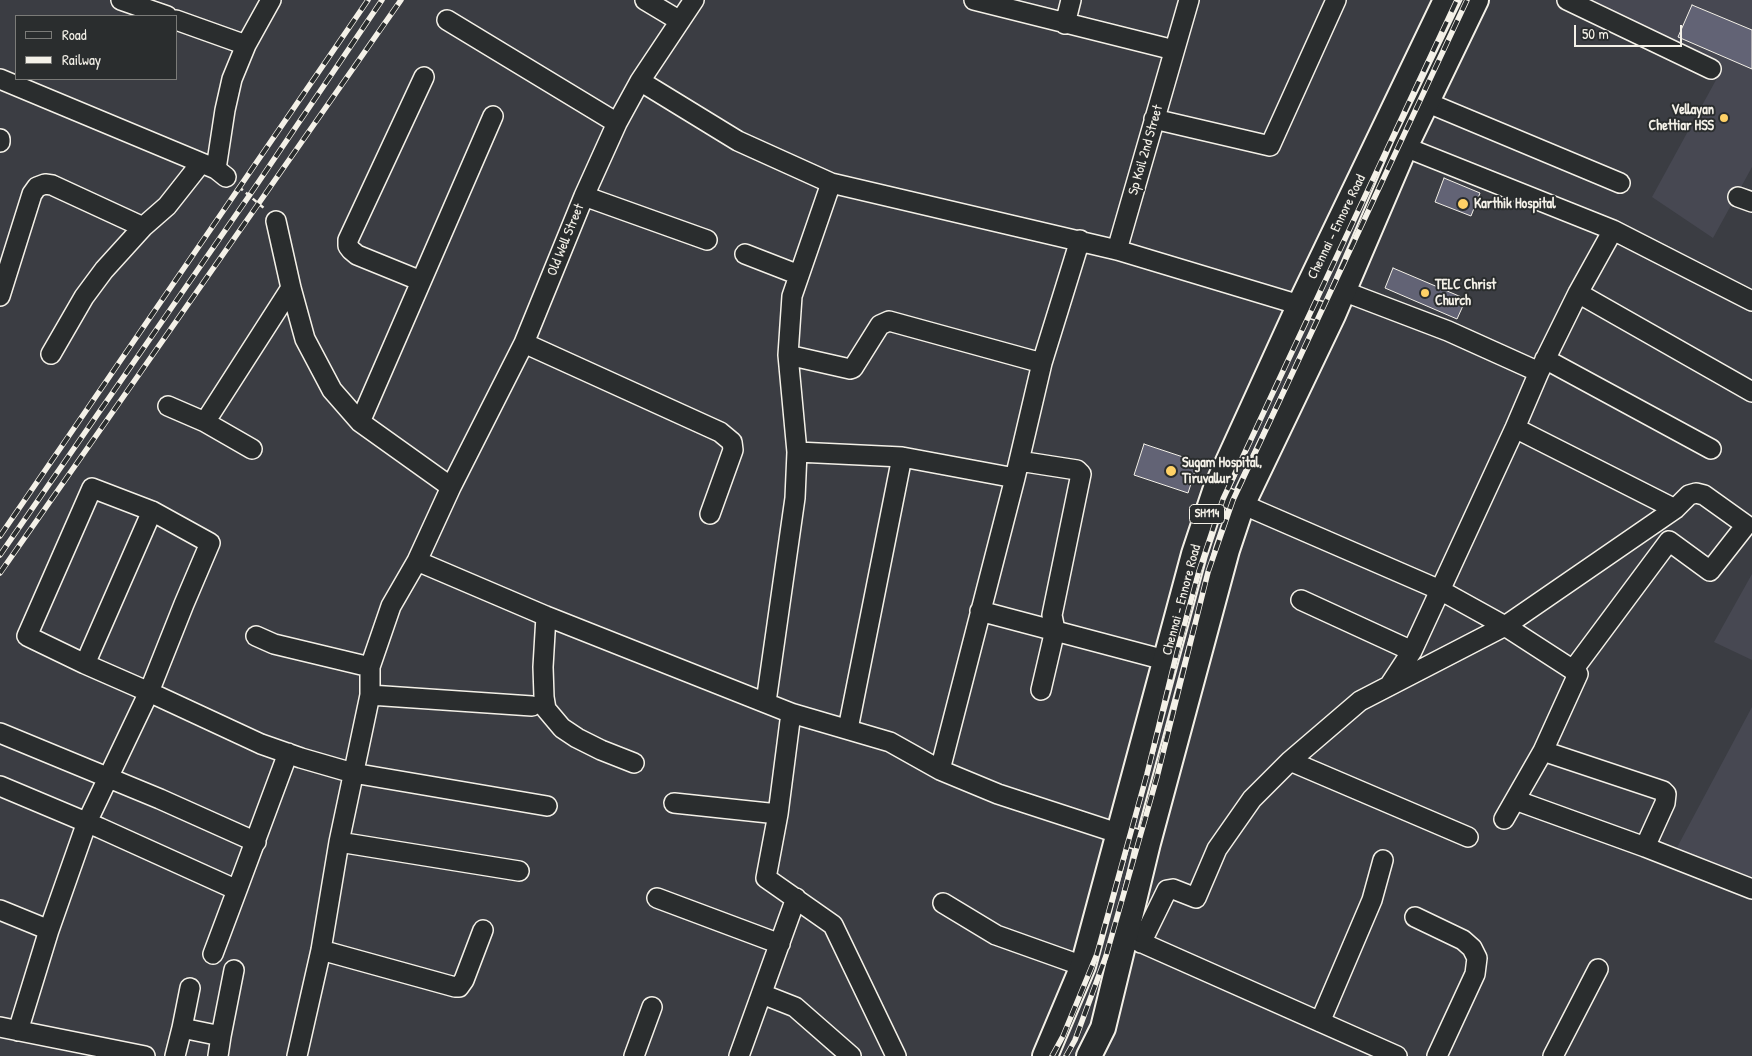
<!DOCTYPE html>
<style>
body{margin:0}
#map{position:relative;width:1752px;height:1056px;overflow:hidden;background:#3b3d43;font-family:"Patrick Hand",sans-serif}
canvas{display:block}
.legend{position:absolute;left:15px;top:15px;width:162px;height:65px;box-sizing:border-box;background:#2a2d2e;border:1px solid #7b7b78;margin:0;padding:6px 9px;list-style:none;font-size:15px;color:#f4f1e8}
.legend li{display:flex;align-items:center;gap:10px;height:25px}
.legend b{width:25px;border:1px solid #7b7b78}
.scale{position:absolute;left:1574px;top:25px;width:108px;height:22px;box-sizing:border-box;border:2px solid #f4f1e8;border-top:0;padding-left:6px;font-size:15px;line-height:18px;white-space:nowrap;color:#f4f1e8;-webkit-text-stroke:4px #2a2d2e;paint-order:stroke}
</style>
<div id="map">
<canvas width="1752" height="1056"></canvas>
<ul class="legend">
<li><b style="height:6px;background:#2a2d2e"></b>Road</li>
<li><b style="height:6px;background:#f4f1e8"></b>Railway</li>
</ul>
<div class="scale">50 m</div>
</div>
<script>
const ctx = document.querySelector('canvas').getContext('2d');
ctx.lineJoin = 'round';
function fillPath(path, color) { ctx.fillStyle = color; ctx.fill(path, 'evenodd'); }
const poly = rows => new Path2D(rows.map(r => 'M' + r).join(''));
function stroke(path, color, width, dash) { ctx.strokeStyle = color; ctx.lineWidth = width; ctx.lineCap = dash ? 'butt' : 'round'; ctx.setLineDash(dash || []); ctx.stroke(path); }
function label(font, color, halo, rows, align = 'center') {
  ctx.font = font + ' "Patrick Hand",sans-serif'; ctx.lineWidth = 4; ctx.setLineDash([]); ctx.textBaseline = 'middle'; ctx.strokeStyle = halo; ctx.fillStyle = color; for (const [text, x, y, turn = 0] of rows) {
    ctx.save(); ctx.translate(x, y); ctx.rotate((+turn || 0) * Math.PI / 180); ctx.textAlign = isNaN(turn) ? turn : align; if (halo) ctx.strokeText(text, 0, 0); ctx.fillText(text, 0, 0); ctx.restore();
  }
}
fillPath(poly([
 [1583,0,1752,0,1752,167,1713,238,1652,197,1722,69],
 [1752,574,1752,660,1714,642],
 [1752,707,1752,886,1673,855]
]), '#474852');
const building = poly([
 [1692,5,1752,30,1752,69,1678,37,1692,5],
 [1444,178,1480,193,1471,216,1435,202,1444,178],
 [1393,268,1466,299,1457,319,1385,288,1393,268],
 [1144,444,1198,462,1188,493,1134,475,1144,444]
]);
fillPath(building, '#626375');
stroke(building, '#f4f1e8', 1);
const minor = poly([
 [121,0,167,16],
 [645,0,680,21],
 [974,0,1174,50],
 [1567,0,1711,69],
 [176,20,246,45],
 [447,20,617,123],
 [1065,24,1071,0],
 [0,79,216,169,226,177],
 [640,81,738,141,831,183,1117,250,1333,315],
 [1426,102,1620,183],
 [1154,119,1270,146,1336,0],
 [0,139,0,142],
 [1405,147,1613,230,1752,301],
 [216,169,225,110,232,79,246,45,271,0],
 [584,196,707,240],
 [1738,197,1752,202],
 [276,221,291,288,305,339,332,390,360,422,451,487],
 [1117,250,1189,0],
 [745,254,799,275],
 [421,281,357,255,351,250,348,246,348,240,424,77],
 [1343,291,1448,331,1539,372],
 [1578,293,1752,392],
 [0,296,32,194,37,187,45,184,52,185,143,227],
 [524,343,720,432,732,442,733,450,710,514],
 [51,354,84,297,104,270,143,227,167,206,201,163],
 [788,355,850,369,853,368,880,325,889,321,1042,363],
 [1545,359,1711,449],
 [168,406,205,422,252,449],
 [205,422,291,288],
 [360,422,493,116],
 [1515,428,1675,509],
 [797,452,902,457,1015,478],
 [1019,461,1077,470,1081,474,1052,615,1055,630,1041,690],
 [1214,492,1440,590,1505,626,1573,670,1578,674,1543,751,1663,791,1666,794,1665,803,1645,847,1752,889],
 [417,561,546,616,791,713,890,742,940,770,998,794,1148,843],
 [1301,600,1412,651],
 [980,611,1165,660],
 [546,616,543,667,544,697,546,709,562,728,577,738,601,750,634,763],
 [256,636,274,644,370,667],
 [85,664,152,511],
 [1389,686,1412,651,1515,428,1539,372,1578,293,1613,230],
 [370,695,532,706],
 [766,702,795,498,797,452,788,355,792,296,831,183],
 [791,713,778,814,766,878,833,925,896,1056],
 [848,729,902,457],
 [0,733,160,799,256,842],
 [1290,761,1468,837],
 [940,770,1015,478,1042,363,1080,240],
 [0,786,100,828,237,890,288,753],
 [1515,800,1645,847],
 [674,803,778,814],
 [1504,819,1543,751],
 [339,842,519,871],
 [657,898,780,944],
 [943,903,996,935,1083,966],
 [0,910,49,930],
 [1415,917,1463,940,1472,948,1477,958,1475,974,1437,1056],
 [1131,938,1397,1056],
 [1141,943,1167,890,1173,889,1196,898,1217,849,1252,799,1290,761,1360,701,1505,626,1675,509,1689,495,1696,493,1704,495,1746,525,1710,571,1669,541,1573,670],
 [321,950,455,987,459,987,464,980,483,930],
 [213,954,237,890],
 [762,994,795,1007,851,1056],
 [1320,1022,1372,900,1383,860],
 [0,1027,145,1056],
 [182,1028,190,988],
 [18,1031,49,930,87,822,149,692,184,604,210,543,152,511,92,488,27,636,85,664,149,692,261,744,301,758,353,773,547,806],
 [221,1036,234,970],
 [175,1056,182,1028,221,1036,218,1056],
 [297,1056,321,950,339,842,370,695,370,667,391,606,417,561,451,487,524,343,584,196,617,123,640,81,694,0],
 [634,1056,652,1007],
 [739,1056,796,898],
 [1553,1056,1598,969]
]);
const major = poly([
 [1045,1056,1083,966,1194,554,1216,488,1300,304,1446,0],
 [1089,1056,1103,1028,1148,843,1227,550,1242,505,1333,315,1405,147,1476,0]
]);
stroke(minor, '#f4f1e8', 22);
stroke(major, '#f4f1e8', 28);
stroke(poly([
 [239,187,265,209]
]), '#f4f1e8', 2.5, [5, 4]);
stroke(minor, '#2a2d2e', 19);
stroke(major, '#2a2d2e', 24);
const rail = poly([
 [0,536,368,0],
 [0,555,249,196,382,0],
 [0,573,401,0],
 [1052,1056,1063,1036,1097,954,1147,774,1177,652,1199,571,1223,499,1457,0],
 [1066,1056,1075,1040,1106,956,1157,777,1208,572,1233,500,1467,0]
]);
stroke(rail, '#f4f1e8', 5.5);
stroke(rail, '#2a2d2e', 4, [11]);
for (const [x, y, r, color] of [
 [1724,118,5,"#ffd166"],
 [1463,204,6,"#ffd166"],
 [1425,293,5,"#ffd166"],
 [1171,471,6,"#ffd166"]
]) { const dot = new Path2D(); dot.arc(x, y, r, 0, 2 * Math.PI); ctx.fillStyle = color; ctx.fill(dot); stroke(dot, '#2a2d2e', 2); }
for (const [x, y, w] of [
 [1207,514,35]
]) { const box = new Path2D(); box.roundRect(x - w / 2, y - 9.5, w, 19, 4); ctx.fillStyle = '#2a2d2e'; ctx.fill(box); stroke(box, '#f4f1e8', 1); }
label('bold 12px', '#f4f1e8', null, [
 ["SH114",1207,514]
]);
label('bold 14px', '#f4f1e8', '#2a2d2e', [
 ["Vellayan",1714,110,"right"],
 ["Chettiar HSS",1714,126,"right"],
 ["Karthik Hospital",1474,204],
 ["TELC Christ",1435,285],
 ["Church",1435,301],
 ["Sugam Hospital,",1182,463],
 ["Tiruvallur",1182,479]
], 'left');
label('14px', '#f4f1e8', '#2a2d2e', [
 ["Sp Koil 2nd Street",1146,150,-74],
 ["Chennai - Ennore Road",1337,227,-64],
 ["Old Well Street",566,240,-68],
 ["Chennai - Ennore Road",1182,600,-75]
]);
</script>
